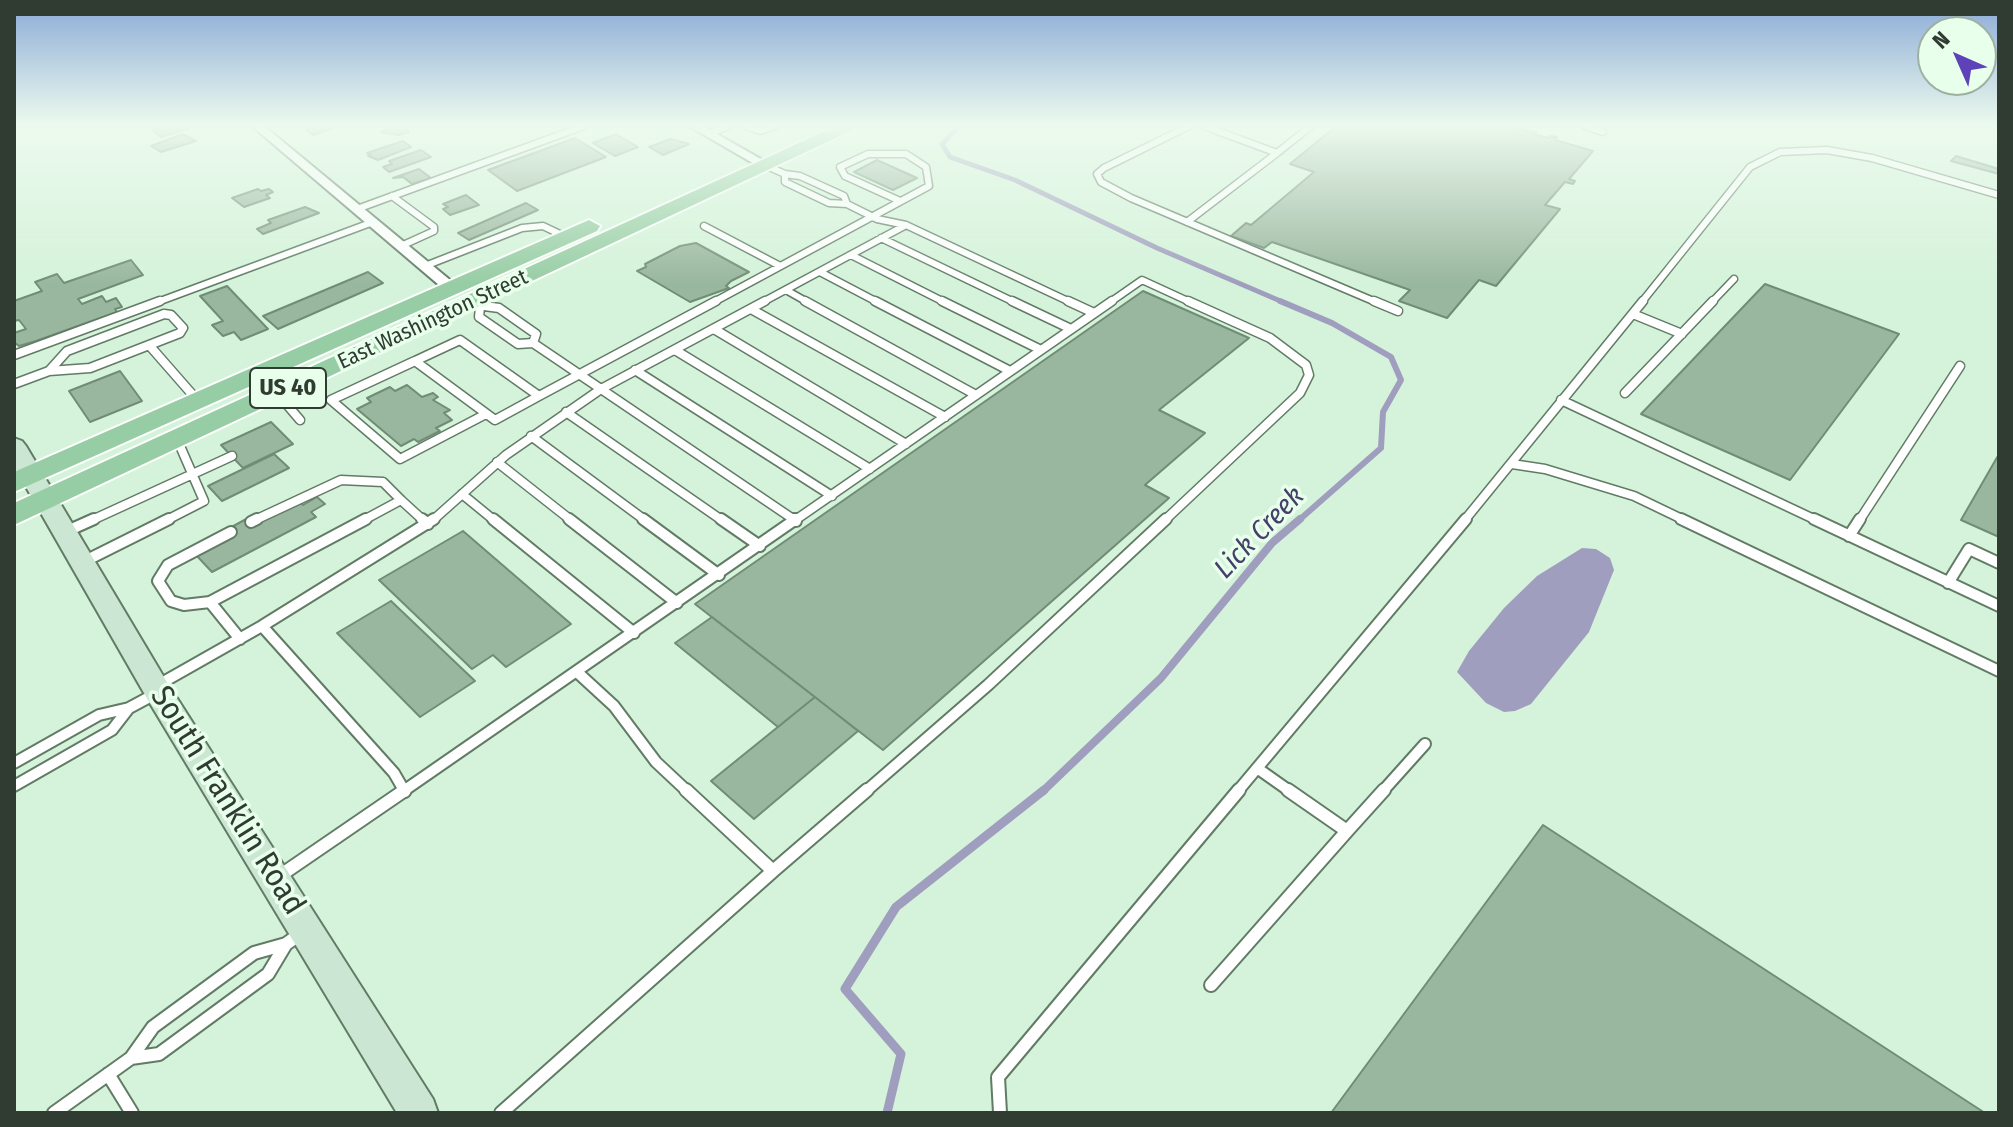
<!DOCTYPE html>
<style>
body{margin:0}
#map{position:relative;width:2013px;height:1127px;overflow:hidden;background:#d5f3da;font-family:"Fira Sans Condensed",sans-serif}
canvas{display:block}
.frame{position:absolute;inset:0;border:16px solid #303b32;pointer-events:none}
.north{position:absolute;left:1917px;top:16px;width:80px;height:80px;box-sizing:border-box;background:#e7ffeb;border:2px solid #9eb1a1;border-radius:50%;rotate:315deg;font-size:22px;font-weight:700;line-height:32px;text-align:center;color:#303b32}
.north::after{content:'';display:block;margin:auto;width:28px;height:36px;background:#5e42ba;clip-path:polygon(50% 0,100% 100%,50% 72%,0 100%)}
</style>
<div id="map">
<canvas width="2013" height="1127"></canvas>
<div class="frame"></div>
<div class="north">N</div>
</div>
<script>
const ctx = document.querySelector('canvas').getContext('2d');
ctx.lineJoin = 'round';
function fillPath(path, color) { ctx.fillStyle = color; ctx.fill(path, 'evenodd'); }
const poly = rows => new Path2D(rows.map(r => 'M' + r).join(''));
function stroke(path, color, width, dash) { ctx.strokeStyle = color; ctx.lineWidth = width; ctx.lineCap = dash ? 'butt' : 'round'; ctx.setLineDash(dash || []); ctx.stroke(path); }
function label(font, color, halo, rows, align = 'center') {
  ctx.font = font + ' "Fira Sans Condensed",sans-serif'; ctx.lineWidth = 7; ctx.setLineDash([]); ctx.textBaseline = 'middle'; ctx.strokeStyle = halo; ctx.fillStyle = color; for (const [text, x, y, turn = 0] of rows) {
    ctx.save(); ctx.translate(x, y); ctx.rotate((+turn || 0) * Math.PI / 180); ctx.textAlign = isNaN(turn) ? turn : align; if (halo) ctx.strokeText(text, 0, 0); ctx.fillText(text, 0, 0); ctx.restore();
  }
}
fillPath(poly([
 [1582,548,1596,549,1610,558,1614,570,1589,632,1531,704,1515,711,1504,712,1486,703,1457,672,1469,651,1504,608,1537,576]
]), '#a09ebe');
stroke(poly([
 [959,126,942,144,950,157,1015,180,1157,248,1285,303]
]), '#a09ebe', 5);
stroke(poly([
 [1280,301,1332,323,1391,357,1401,380,1383,412,1381,448,1298,521]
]), '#a09ebe', 6);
stroke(poly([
 [1042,792,1161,678,1272,543,1300,519]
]), '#a09ebe', 8);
stroke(poly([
 [887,1113,901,1054,845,989,896,907,1044,790]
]), '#a09ebe', 9);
const building = poly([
 [164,126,185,126,188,129,161,137,152,130,164,126],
 [317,126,339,126,313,135,306,130,317,126],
 [392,126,411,126,405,128,409,132,399,135,381,132,392,126],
 [1336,126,1505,126,1536,132,1534,134,1548,138,1550,136,1557,137,1555,140,1593,151,1569,179,1575,181,1573,184,1565,182,1545,205,1560,209,1496,286,1479,280,1447,318,1399,301,1410,290,1272,242,1264,248,1231,236,1246,223,1251,225,1314,172,1290,164,1336,126],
 [183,134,196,141,161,152,151,146,183,134],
 [616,134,638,147,615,156,593,143,616,134],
 [575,138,606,157,517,191,488,170,575,138],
 [671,139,689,144,663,155,649,147,671,139],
 [403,141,411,147,378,160,368,156,371,155,367,153,403,141],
 [421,150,431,157,389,172,383,167,392,164,389,161,421,150],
 [1956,156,1999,169,1999,174,1951,161,1956,156],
 [877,160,917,178,893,190,854,172,877,160],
 [419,169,431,178,412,184,403,177,393,178,419,169],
 [258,189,261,191,269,189,273,192,266,195,270,198,244,207,232,198,258,189],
 [466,195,479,205,450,215,443,209,448,207,443,204,466,195],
 [526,203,538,210,469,240,458,233,526,203],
 [305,207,319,213,263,234,257,229,271,223,268,220,305,207],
 [696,243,749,272,731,281,726,286,729,288,690,302,637,271,646,267,645,264,680,246,696,243],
 [131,260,143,275,78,299,82,304,102,296,106,302,116,298,122,307,115,309,117,312,36,341,19,346,15,343,14,333,26,329,19,320,14,321,14,301,42,291,35,282,57,274,64,283,131,260],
 [368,272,383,283,278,329,263,316,368,272],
 [1765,284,1899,334,1790,480,1641,414,1765,284],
 [227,286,268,329,241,340,234,332,223,336,212,325,223,321,200,296,227,286],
 [1143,291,1249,338,1159,410,1205,433,1145,485,1169,498,883,750,695,604,1143,291],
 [120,371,142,401,90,422,69,391,120,371],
 [407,385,422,397,433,393,438,397,433,400,450,410,444,413,452,420,436,428,440,431,418,442,414,439,401,446,357,409,371,402,367,398,390,387,395,391,407,385],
 [271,422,293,444,243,468,221,445,271,422],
 [274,454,289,468,222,501,208,486,274,454],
 [1999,454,1999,537,1961,520,1999,454],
 [317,497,325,504,311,512,316,517,212,572,195,554,228,529,248,518,254,524,299,501,303,505,317,497],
 [463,531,571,624,506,667,493,655,472,669,379,580,463,531],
 [391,601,475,681,420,717,337,633,391,601],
 [712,617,815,697,778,727,675,643,712,617],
 [815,697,858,731,754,819,711,781,815,697],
 [1543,825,1985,1113,1331,1113,1543,825]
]);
fillPath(building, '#99b69e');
stroke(building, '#718c76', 2);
const serviceFar3 = poly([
 [747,126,760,131,775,126],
 [1189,126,1104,168,1097,174,1101,182,1131,198,1378,303],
 [1204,126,1277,153,1311,126],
 [1585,126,1603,132],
 [709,134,728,126],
 [767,166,785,174,800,176,844,196,847,204],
 [785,174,785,182,829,203,847,204,877,219,906,225,1072,303],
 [392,196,434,227,434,231,401,246],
 [357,209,584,126],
 [1187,222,1277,153],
 [704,226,780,266],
 [881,238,1016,303],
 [851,255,946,303],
 [425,266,522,228,543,226,564,236],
 [820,272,879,303],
 [786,290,809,303],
 [155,303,373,222],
 [712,303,929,186,926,167,906,154,868,154,840,167,845,176,900,201],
 [761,303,906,225],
 [1109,303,1142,280,1192,303],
 [1641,303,1750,167,1780,152,1827,150,1872,158,1999,195],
 [1711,303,1734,279]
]);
const serviceFar2 = poly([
 [805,301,976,395],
 [875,301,1010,371],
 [942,301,1041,350],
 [1012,301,1071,329],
 [1068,301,1094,313],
 [1374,301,1398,311],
 [477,305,499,308,536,334,533,343],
 [480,307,479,317,518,344,533,343,796,521],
 [751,309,945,417],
 [164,314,171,315,183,328,180,333,90,368,49,371,67,351,164,314],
 [1633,314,1682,334],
 [714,329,906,444],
 [149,345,198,401],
 [675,350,870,469],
 [14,355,160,301],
 [415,361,460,340,539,396,716,301],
 [635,370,832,496],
 [14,384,49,371],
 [277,393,300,420],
 [1625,393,1713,301],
 [1561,400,1818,521],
 [566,412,723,521],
 [486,414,400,459,331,400,415,361,495,420,539,396],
 [531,436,646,521],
 [497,462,572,521],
 [1512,464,1545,469,1634,496,1686,521],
 [462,494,495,521],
 [90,521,232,456],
 [165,521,204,501,177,439],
 [253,521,341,480,383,482,401,500],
 [362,521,401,500,424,521],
 [432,521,506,455,601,389,765,301],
 [794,521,1112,301],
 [1164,521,1300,393,1309,375,1306,365,1270,338,1188,301],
 [1464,521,1643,301],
 [1859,521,1960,366]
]);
const serviceFar1 = poly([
 [422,519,428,524],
 [493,519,634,633],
 [569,519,677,603],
 [643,519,719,575],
 [721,519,760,546],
 [793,519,796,521],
 [1681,519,1999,671],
 [1814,519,1999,606],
 [251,522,257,519],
 [65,532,94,519],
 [1849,536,1860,519],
 [83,562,169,519],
 [1948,583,1969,549,1999,563],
 [210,602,184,605,171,601,158,581,168,565,231,532],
 [262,626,394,773,405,792],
 [240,639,210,602,366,519],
 [577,672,614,706,656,762,688,792],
 [158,685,262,626,434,519],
 [14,763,99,715,129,708,157,693],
 [1257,768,1291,792],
 [14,786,112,730,129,708],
 [402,792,796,519],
 [865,792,988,685,1166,519],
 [1237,792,1466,519],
 [1382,792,1425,744]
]);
const service = poly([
 [1347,831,1384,790],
 [773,871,867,790],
 [278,877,405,790],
 [1211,985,1347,831,1288,790],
 [131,1058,159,1054,268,974,286,944],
 [108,1074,132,1113],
 [54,1113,131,1058,153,1027,254,953,286,944,300,934],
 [501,1113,773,871,686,790],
 [1000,1113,998,1077,1239,790]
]);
const minor = poly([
 [252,126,264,126,456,285,456,291,446,291,252,126],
 [689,126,703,126,773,166,763,169,689,126]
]);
const secondary = poly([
 [14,438,22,441,26,446,168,684,433,1099,438,1113,397,1113,148,700,14,466,14,438]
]);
const primary = poly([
 [836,126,861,126,14,525,14,503,836,126],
 [589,220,600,226,597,231,14,492,14,472,589,220]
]);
stroke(serviceFar3, '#617b65', 9);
stroke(serviceFar2, '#617b65', 11);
stroke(serviceFar1, '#617b65', 14);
stroke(service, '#617b65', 16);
stroke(minor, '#617b65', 4);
stroke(secondary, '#617b65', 4);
stroke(primary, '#fff', 4);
stroke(serviceFar3, '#fff', 6);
stroke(serviceFar2, '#fff', 8);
stroke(serviceFar1, '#fff', 10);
stroke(service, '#fff', 12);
fillPath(minor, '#fff');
fillPath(secondary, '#cbe6d2');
fillPath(primary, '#97cda4');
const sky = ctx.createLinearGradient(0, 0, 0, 284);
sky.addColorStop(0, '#8babd7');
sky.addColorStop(0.44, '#ecfaee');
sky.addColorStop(1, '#ecfaee00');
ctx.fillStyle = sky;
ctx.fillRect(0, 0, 2013, 284);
label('22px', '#303b32', '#e7ffeb', [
 ["East Washington Street",433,320,-25]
]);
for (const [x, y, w] of [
 [288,388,76]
]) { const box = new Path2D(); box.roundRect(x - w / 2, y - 20, w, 40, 6); ctx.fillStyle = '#e7ffeb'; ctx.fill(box); stroke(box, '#303b32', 2); }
label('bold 24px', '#303b32', null, [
 ["US 40",288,388]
]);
label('italic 28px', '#453f6c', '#e7ffeb', [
 ["Lick Creek",1260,533,-46]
]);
label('32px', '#303b32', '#e7ffeb', [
 ["South Franklin Road",227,801,58]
]);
</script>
